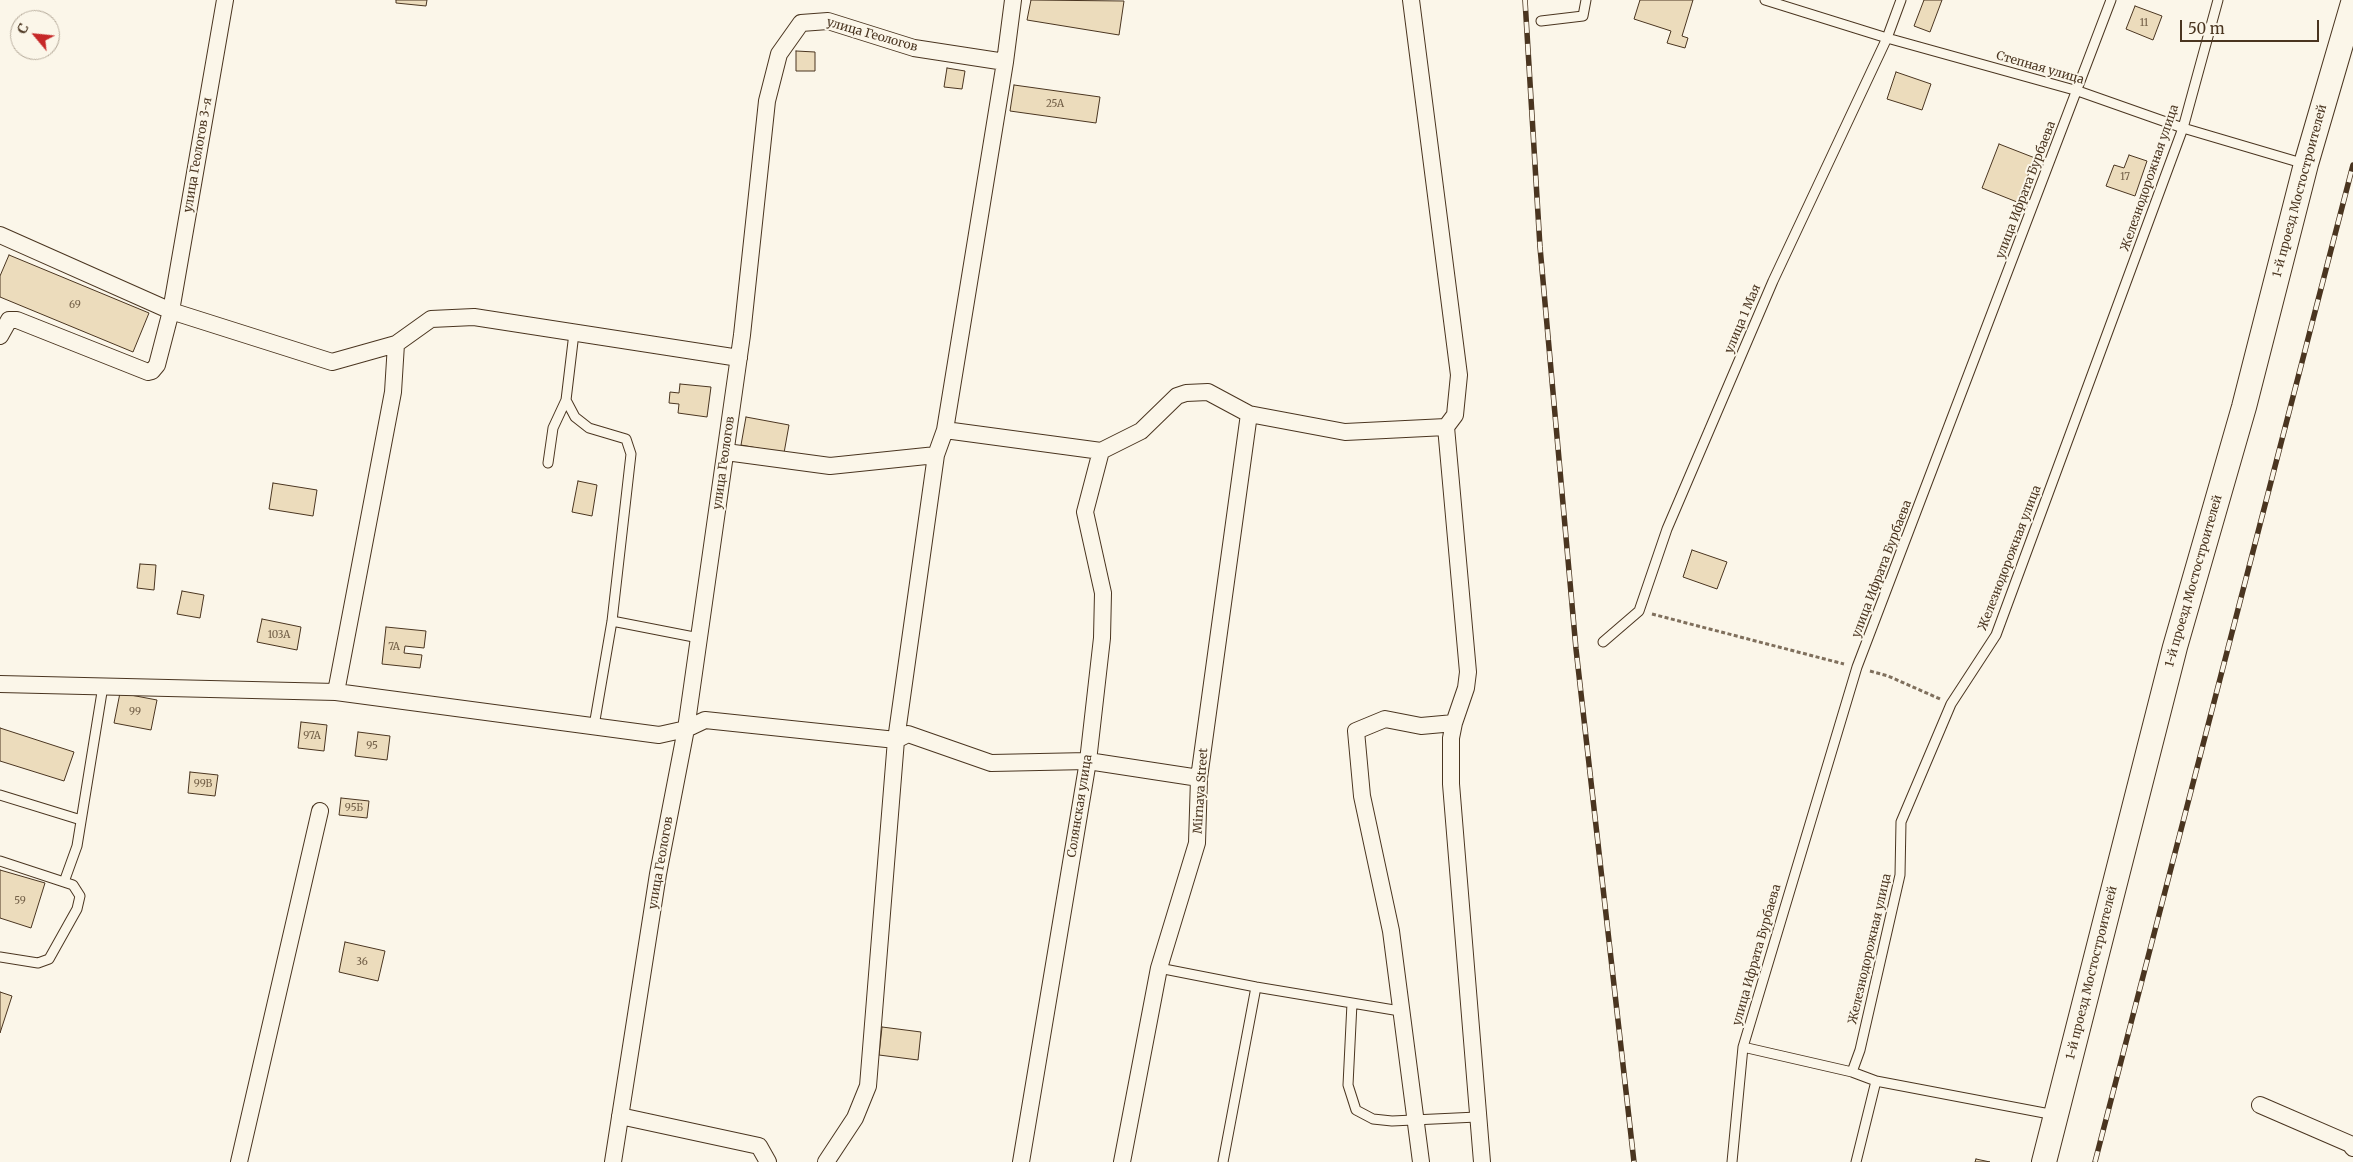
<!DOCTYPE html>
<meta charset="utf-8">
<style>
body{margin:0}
#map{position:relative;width:2353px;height:1162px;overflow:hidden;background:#fbf6e9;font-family:Merriweather,serif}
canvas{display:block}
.north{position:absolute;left:10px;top:10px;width:50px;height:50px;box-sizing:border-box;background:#fbf6e9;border:1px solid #b4a999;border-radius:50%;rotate:298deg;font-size:14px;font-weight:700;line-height:20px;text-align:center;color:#4a3520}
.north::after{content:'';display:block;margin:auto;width:18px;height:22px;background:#c62828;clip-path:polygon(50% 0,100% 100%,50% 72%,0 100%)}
.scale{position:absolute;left:2180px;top:20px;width:139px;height:22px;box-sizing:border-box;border:2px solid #4a3520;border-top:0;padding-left:6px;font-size:15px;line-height:18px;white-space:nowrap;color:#4a3520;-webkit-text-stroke:4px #fbf6e9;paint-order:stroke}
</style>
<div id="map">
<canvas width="2353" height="1162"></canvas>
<div class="north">С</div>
<div class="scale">50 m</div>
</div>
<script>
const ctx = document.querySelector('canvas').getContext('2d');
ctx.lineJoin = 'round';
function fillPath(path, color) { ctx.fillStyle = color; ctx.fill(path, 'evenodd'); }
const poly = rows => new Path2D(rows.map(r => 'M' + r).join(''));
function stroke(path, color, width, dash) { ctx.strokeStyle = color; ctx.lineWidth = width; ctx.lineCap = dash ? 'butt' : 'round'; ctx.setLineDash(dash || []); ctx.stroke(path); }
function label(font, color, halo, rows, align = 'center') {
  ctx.font = font + ' Merriweather,serif'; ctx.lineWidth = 4; ctx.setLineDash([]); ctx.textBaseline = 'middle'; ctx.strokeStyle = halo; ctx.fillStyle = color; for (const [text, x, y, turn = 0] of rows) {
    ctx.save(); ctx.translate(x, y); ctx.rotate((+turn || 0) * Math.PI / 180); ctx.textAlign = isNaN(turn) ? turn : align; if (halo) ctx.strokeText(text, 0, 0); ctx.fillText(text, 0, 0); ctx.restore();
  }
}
const building = poly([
 [396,0,427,0,426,6,396,3,396,0],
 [1031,0,1124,1,1119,35,1027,20,1031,0],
 [1640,0,1693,0,1682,36,1688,38,1685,48,1667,43,1671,31,1634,19,1640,0],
 [1924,0,1942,0,1930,32,1914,26,1924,0],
 [2135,6,2162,16,2153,40,2126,29,2135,6],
 [796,51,815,52,815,71,796,71,796,51],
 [947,68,965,71,962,89,944,87,947,68],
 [1896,72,1931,84,1922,110,1887,99,1896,72],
 [1014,85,1100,97,1096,123,1010,111,1014,85],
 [1999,144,2035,158,2017,202,1982,188,1999,144],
 [2129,155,2147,161,2135,196,2106,186,2114,165,2124,168,2129,155],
 [9,255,149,313,133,352,0,297,0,276,9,255],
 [680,384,711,387,707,417,678,413,679,404,669,403,670,392,679,393,680,384],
 [746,417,789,425,784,453,741,445,746,417],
 [578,481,597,485,592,516,572,512,578,481],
 [273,483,317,490,313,516,269,509,273,483],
 [1692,550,1727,562,1717,589,1683,577,1692,550],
 [140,564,156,565,154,590,137,588,140,564],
 [182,591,204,595,200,618,177,614,182,591],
 [262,619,301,627,297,650,257,642,262,619],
 [386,627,426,631,424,648,405,646,404,653,422,655,420,668,382,664,386,627],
 [120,693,157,700,151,730,114,723,120,693],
 [301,722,327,725,324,751,298,748,301,722],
 [0,728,74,752,64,781,0,761,0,728],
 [358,732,390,736,387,760,355,756,358,732],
 [190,772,218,775,215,796,188,793,190,772],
 [341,798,369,801,367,818,339,815,341,798],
 [0,870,45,883,31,928,0,918,0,870],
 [345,942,385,951,378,981,339,972,345,942],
 [0,992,12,996,0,1033,0,992],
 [882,1027,921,1032,918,1060,879,1055,882,1027],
 [1976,1159,1990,1162,1975,1162,1976,1159]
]);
fillPath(building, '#ecdcbc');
stroke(building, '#4a3520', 1);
const lane = poly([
 [1765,0,1887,38,2078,91,2183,128,2305,164],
 [1541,21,1583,16,1586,0],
 [574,333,566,400,575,417,589,428,626,439,631,454,612,621,594,726],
 [548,463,553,428,566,400],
 [612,621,699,638],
 [1603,642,1639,611,1667,529,1773,281,1887,38,1901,0],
 [0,795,81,820],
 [0,861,73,885,80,896,77,909,49,959,38,963,0,957],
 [64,882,77,846,103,686],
 [1159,968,1256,987,1400,1011],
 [1352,1003,1348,1085,1356,1110,1373,1119,1392,1121,1477,1117],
 [1743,1047,1852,1072,1860,1050,1900,875,1901,822,1951,704,1996,635,2183,128,2218,0],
 [1852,1072,1876,1081,2055,1115],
 [1223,1162,1256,987],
 [1732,1162,1743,1047,1857,667,2111,0],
 [1856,1162,1876,1081]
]);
const street = poly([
 [1411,0,1459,375,1455,415,1446,427,1468,672,1466,688,1454,723,1451,738,1451,784,1482,1162],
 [0,235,171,311,332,362,396,344,431,319,474,317,739,358],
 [0,336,9,320,17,320,148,372,152,371,157,365,171,311,225,0],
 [945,430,1101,451,1141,431,1177,396,1186,393,1208,392,1249,414,1345,432,1446,427],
 [726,452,830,466,936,455],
 [0,684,336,692,659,735,686,729,705,720,896,740,908,734,991,763,1088,761,1199,778],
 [336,692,393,392,396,344],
 [2260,1105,2350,1144,2353,1148],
 [620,1116,759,1146,768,1162],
 [239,1162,320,811],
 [613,1162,658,874,686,729,742,335,767,101,779,54,801,23,828,21,914,48,1005,62],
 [826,1162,855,1118,868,1086,896,740,936,455,945,430,1005,62,1013,0],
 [1021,1162,1088,761,1102,638,1103,593,1085,512,1101,451],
 [1122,1162,1159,968,1197,843,1199,778,1249,414],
 [1421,1162,1391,931,1362,796,1356,731,1385,719,1421,726,1454,723]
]);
const secondary = poly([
 [2044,1162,2175,647,2244,407,2306,164,2353,3]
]);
stroke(lane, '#4a3520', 11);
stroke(street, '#4a3520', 18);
stroke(secondary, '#4a3520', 26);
stroke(poly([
 [1652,614,1844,664],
 [1870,671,1888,676,1940,699]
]), '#7f6f5c', 3, [4, 2.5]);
stroke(lane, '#fbf6e9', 9);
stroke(street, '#fbf6e9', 16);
stroke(secondary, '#fbf6e9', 24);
const rail = poly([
 [1525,0,1540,247,1576,649,1634,1162],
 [2095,1162,2353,165]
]);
stroke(rail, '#4a3520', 5.5);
stroke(rail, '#fbf6e9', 4, [11]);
label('10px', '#725f47', null, [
 ["11",2144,23],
 ["25А",1055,104],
 ["17",2125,177],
 ["69",75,305],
 ["103А",279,635],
 ["7А",394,647],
 ["99",135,712],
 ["97А",312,736],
 ["95",372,746],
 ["99В",203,784],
 ["95Б",354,808],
 ["59",20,901],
 ["36",362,962]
]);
label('12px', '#4a3520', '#fbf6e9', [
 ["улица Геологов",872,35,16],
 ["Степная улица",2040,68,16],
 ["улица Геологов 3-я",198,155,-80],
 ["Железнодорожная улица",2150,178,-71],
 ["улица Ифрата Бурбаева",2026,190,-69],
 ["1-й проезд Мостостроителей",2300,191,-75],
 ["улица 1 Мая",1743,319,-67],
 ["улица Геологов",724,463,-82],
 ["Железнодорожная улица",2010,558,-69],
 ["улица Ифрата Бурбаева",1882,569,-69],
 ["1-й проезд Мостостроителей",2194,581,-74],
 ["Mirnaya Street",1201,791,-86],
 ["Солянская улица",1080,806,-81],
 ["улица Геологов",661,863,-80],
 ["Железнодорожная улица",1870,949,-77],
 ["улица Ифрата Бурбаева",1757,955,-74],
 ["1-й проезд Мостостроителей",2092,973,-76]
]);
</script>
